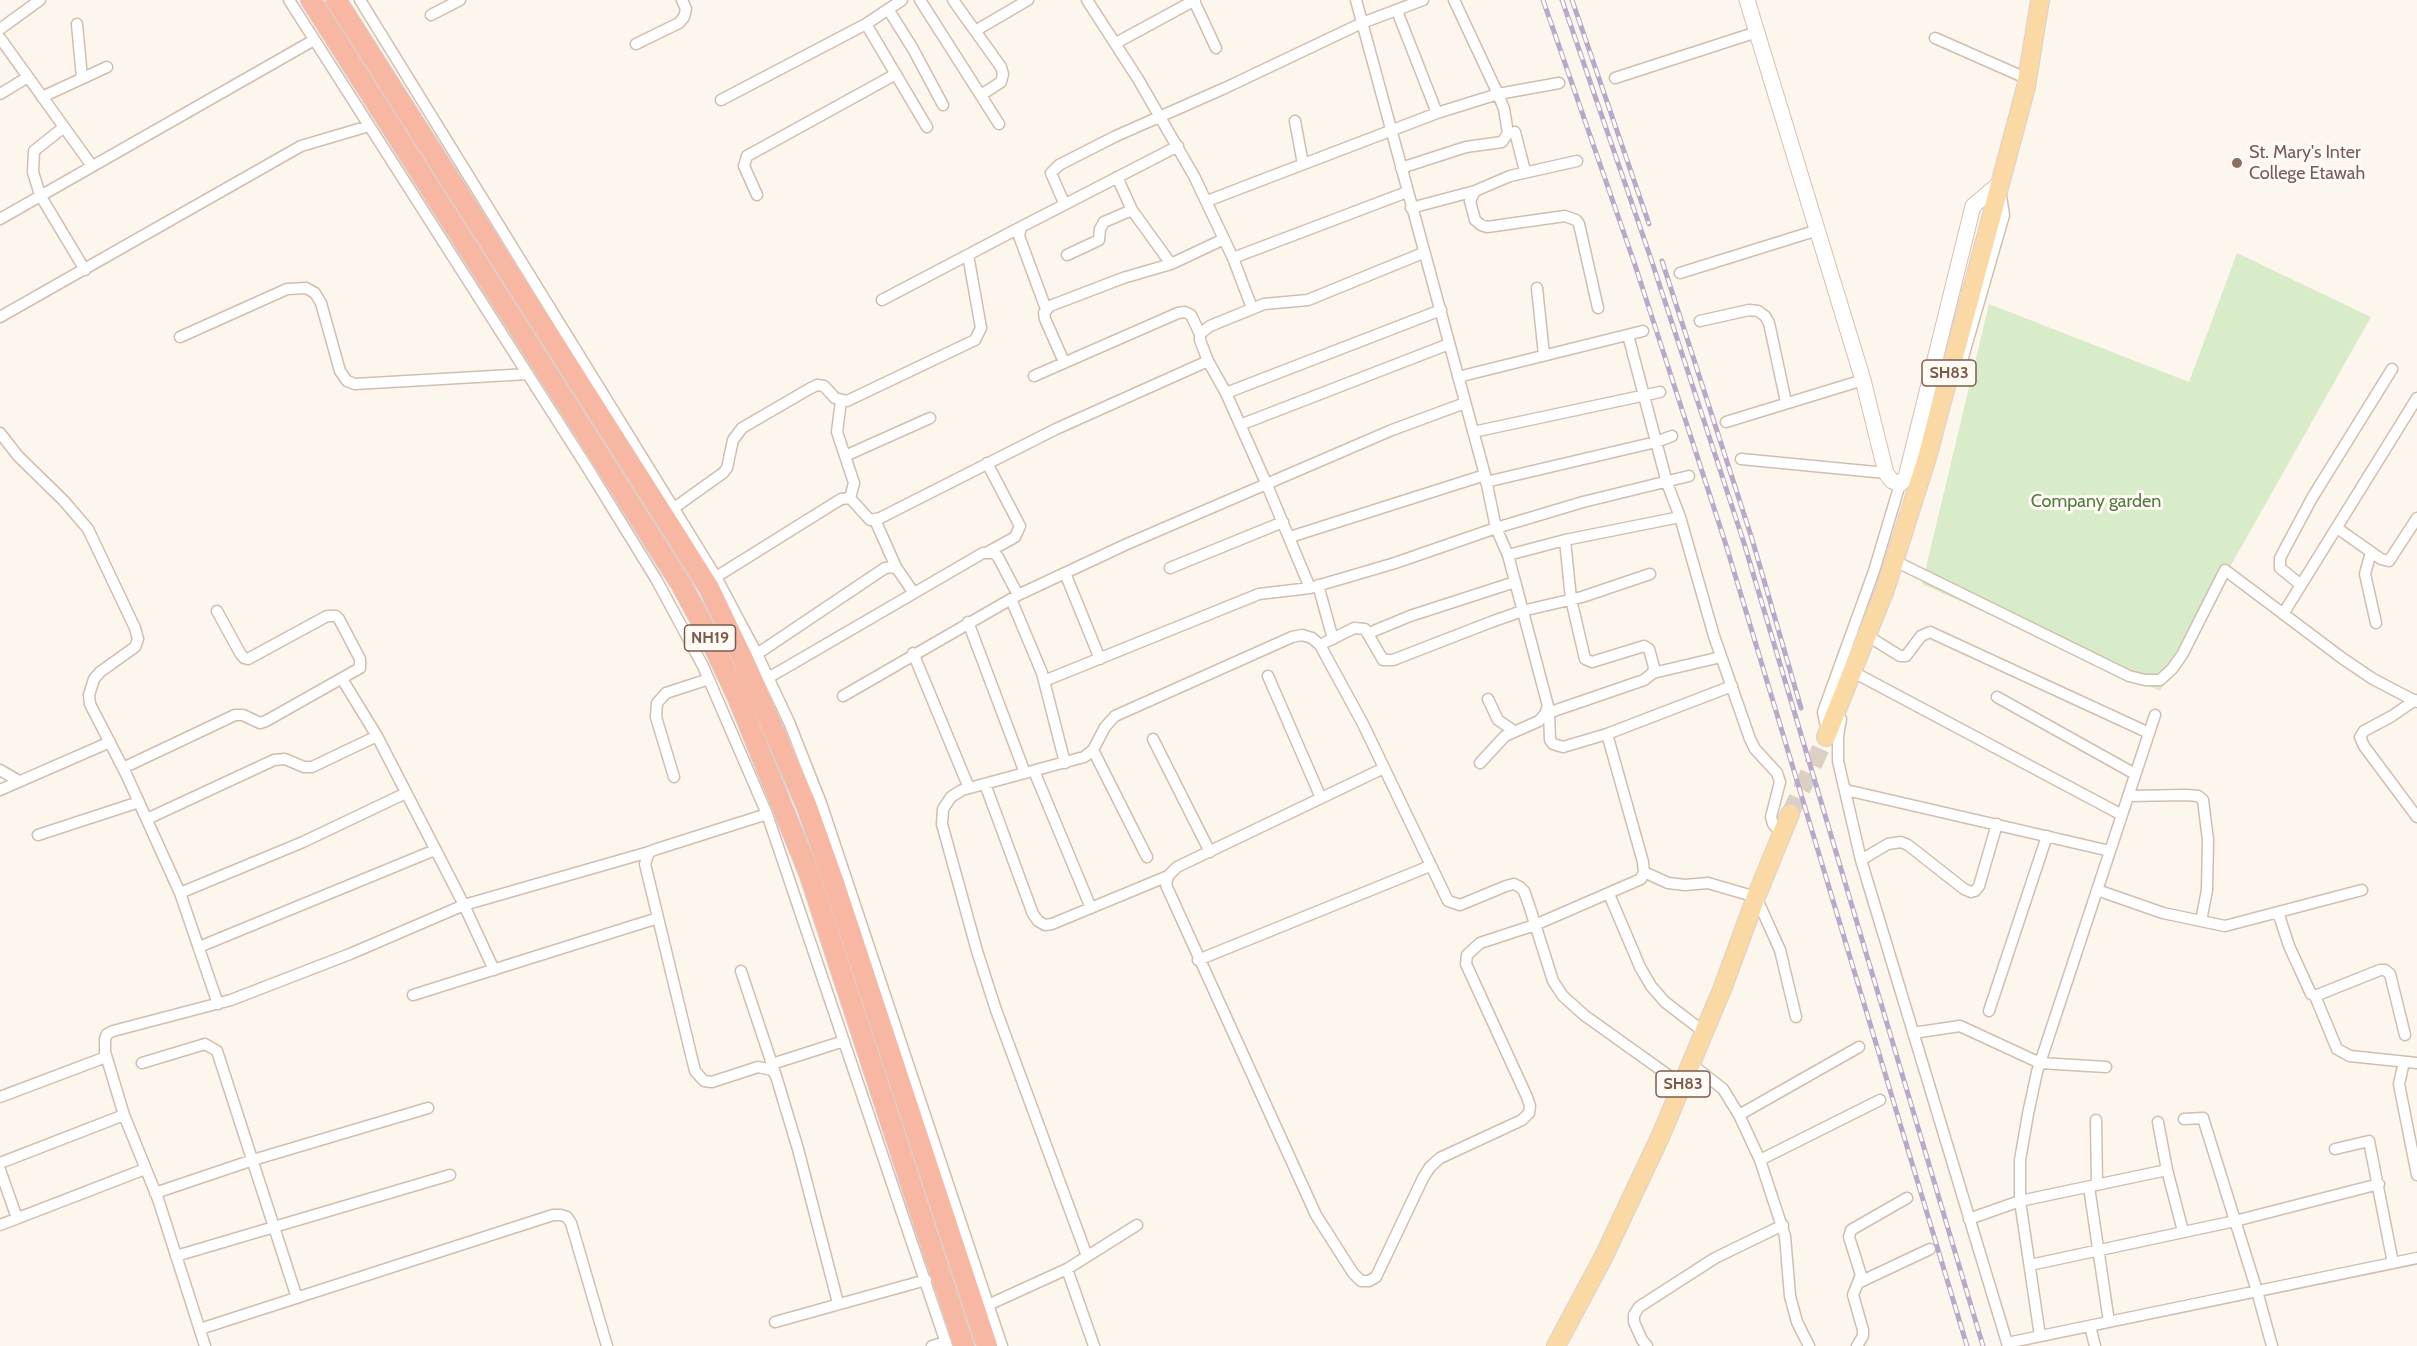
<!DOCTYPE html>
<style>
body{margin:0}
canvas{display:block;background:#fdf6ec}
</style>
<canvas width="2417" height="1346"></canvas>
<script>
const ctx = document.querySelector('canvas').getContext('2d');
ctx.lineJoin = 'round';
function fillPath(path, color) { ctx.fillStyle = color; ctx.fill(path, 'evenodd'); }
const poly = rows => new Path2D(rows.map(r => 'M' + r).join(''));
function stroke(path, color, width, dash) { ctx.strokeStyle = color; ctx.lineWidth = width; ctx.lineCap = dash ? 'butt' : 'round'; ctx.setLineDash(dash || []); ctx.stroke(path); }
function label(font, color, halo, rows, align = 'center') {
  ctx.font = font + ' Cabin,sans-serif'; ctx.lineWidth = 6; ctx.setLineDash([]); ctx.textBaseline = 'middle'; ctx.strokeStyle = halo; ctx.fillStyle = color; for (const [text, x, y, turn = 0] of rows) {
    ctx.save(); ctx.translate(x, y); ctx.rotate((+turn || 0) * Math.PI / 180); ctx.textAlign = isNaN(turn) ? turn : align; if (halo) ctx.strokeText(text, 0, 0); ctx.fillText(text, 0, 0); ctx.restore();
  }
}
fillPath(poly([
 [2237,253,2371,317,2160,691,1922,584,1989,304,2189,382]
]), '#d8ecc9');
stroke(poly([
 [1790,814,1826,737]
]), '#dcd0c4', 18, [18, 9]);
const street = poly([
 [289,0,587,467,656,579,703,666,767,814,947,1346],
 [360,0,716,577,757,654,789,722,821,803,1002,1346],
 [920,0,999,124],
 [953,0,1001,67,1003,74,1001,82,981,95],
 [1087,0,1138,79,1194,176,1233,258,1252,308],
 [1356,0,1485,475,1496,528,1508,555,1548,706,1545,714,1539,721,1505,736,1480,763],
 [1194,1,1216,48],
 [888,9,913,49,943,105],
 [1397,11,1437,113],
 [431,15,460,0],
 [77,24,82,78],
 [866,24,927,127],
 [0,29,40,0],
 [975,31,1028,0],
 [0,38,92,166],
 [1935,38,2028,79],
 [1116,43,1195,0],
 [636,44,679,23,684,17,686,9,682,0],
 [1615,78,1757,32],
 [0,94,28,77],
 [42,97,107,67],
 [721,100,866,24,902,0],
 [1295,121,1303,164],
 [64,127,34,151,33,172,40,195,85,270],
 [1515,132,1525,171],
 [1577,161,1510,176,1475,191,1470,201,1475,220,1481,225,1487,227,1565,216,1576,220,1579,224,1598,308],
 [1401,168,1466,147,1502,142,1508,133,1504,109,1498,94,1454,0],
 [1117,177,1132,210,1171,264],
 [757,195,744,166,747,156,896,74],
 [1207,201,1437,113,1498,94,1559,83],
 [1064,203,1051,173,1059,165,1116,136,1225,88,1362,23,1423,0],
 [1411,208,1475,191],
 [0,219,314,40],
 [1067,255,1099,240,1100,229,1104,222,1132,210],
 [1233,258,1407,192],
 [1680,273,1818,230],
 [1537,288,1544,355],
 [882,300,1021,227],
 [1046,309,1019,236,1021,227,1178,146],
 [0,317,301,146,369,126],
 [1700,321,1749,310,1758,311,1765,316,1769,323,1786,402],
 [1628,335,1667,483,1680,517,1714,636,1750,739,1755,749,1777,773,1780,782,1771,817,1773,824,1782,834],
 [180,337,287,289,306,288,315,293,321,303,340,371,347,381,355,384,528,374],
 [1064,362,1045,319,1044,313,1050,306,1123,278,1171,264,1224,239],
 [1034,376,1178,313,1185,312,1191,315,1200,334],
 [1458,377,1643,331],
 [1957,378,2004,215,2001,196],
 [1226,393,1441,310],
 [841,401,837,432,854,483,850,498],
 [1726,422,1863,380],
 [1240,425,1449,344],
 [1473,432,1660,392],
 [0,433,18,456,64,501,88,529,135,628,138,639,135,647,100,672,94,679,89,695,90,704,127,776,180,893,218,1004],
 [845,456,930,418],
 [1741,459,1886,473],
 [987,463,1020,526,1015,537,988,552],
 [1486,482,1656,442,1672,436],
 [674,508,723,473,727,468,733,440,742,428,809,389,817,385,824,386,835,398,847,401,975,340,981,328,968,255],
 [875,520,896,567],
 [2337,528,2381,559,2389,561,2417,518],
 [1290,537,1485,475],
 [2371,552,2365,574,2376,623],
 [1508,555,1565,540,1680,517],
 [1901,564,2129,676,2145,680,2160,680,2172,669,2182,655,2225,570,2342,658,2373,679,2417,702],
 [1170,568,1283,522],
 [1065,573,1100,659],
 [716,577,841,499,850,498,870,520,880,518,1056,429,1208,361],
 [1318,585,1333,639],
 [2301,585,2280,568,2280,558,2312,498,2392,369],
 [1310,588,1267,485,1226,393,1208,361,1200,340,1200,334,1210,326,1264,304,1308,300,1423,253],
 [1011,599,1042,673,1065,763],
 [2283,614,2417,398],
 [968,622,1025,773],
 [1369,633,1410,616,1515,582],
 [1871,638,1900,656,1906,656,1921,636,1930,632,2149,733],
 [1320,645,1354,628,1365,629,1383,660,1393,660,1491,622,1522,611,1582,597,1650,574],
 [913,653,969,788],
 [757,654,885,568,896,567,913,592],
 [1653,673,1721,657],
 [1857,674,2122,815],
 [1268,676,1321,798],
 [768,678,983,553,994,553,998,557,1018,595],
 [342,679,377,736,464,905,494,970],
 [1044,681,1259,594,1310,588,1395,563,1496,528,1583,502,1689,476],
 [843,696,1018,595,1127,544,1392,430,1465,403],
 [1997,697,2135,774],
 [1488,699,1498,720,1514,731],
 [2415,700,2392,716,2364,731,2360,737,2364,746,2417,817],
 [1549,713,1550,740,1553,744,1563,747,1607,734,1732,686],
 [1545,714,1644,680,1653,673,1654,667,1649,649,1644,646,1592,662,1585,659,1571,599,1565,540],
 [1841,719,1838,736,1838,761,1861,860,2008,1346],
 [1829,728,1825,722,1823,712,1874,571,1900,484],
 [1153,739,1210,852],
 [1093,750,1147,857],
 [123,768,235,715,243,715,260,723,266,721,360,668,360,659,339,619,336,616,327,616,248,659,244,658,240,653,217,611],
 [1384,768,1177,867,1168,876,1166,885,1316,1215,1353,1273,1361,1281,1369,1281,1376,1277,1423,1178,1430,1167,1440,1158,1522,1120,1529,1113,1530,1106,1527,1097,1466,964,1467,955,1480,943,1535,925,1641,879,1644,872,1643,862,1607,734],
 [0,770,19,781],
 [1034,771,1091,908],
 [674,777,656,717,657,703,666,693,709,679],
 [985,784,1033,914,1038,921,1045,925,1052,924,1168,876],
 [0,790,110,742],
 [1846,790,2110,851],
 [2128,796,2186,795,2198,796,2203,800,2208,840,2207,890,2201,921],
 [767,814,657,849,649,852,645,864,695,1071,704,1081,712,1082,758,1067,772,1070,776,1076,798,1149,838,1303],
 [147,819,274,760,285,759,304,767,312,767,377,736],
 [38,835,139,802],
 [1861,860,1888,844,1901,842,1908,845,1964,889,1971,892,1975,891,1979,886,1997,824],
 [1644,872,1668,883,1685,885,1708,883,1756,897,1780,950,1796,1017],
 [2097,890,2163,913,2225,926,2362,890],
 [180,893,303,842,406,793],
 [1609,894,1640,967,1651,986,1665,1002,1704,1032],
 [2278,912,2289,946,2311,994,2315,996,2380,970,2385,970,2390,974,2405,1035],
 [199,947,435,850],
 [1198,960,1430,866],
 [741,971,775,1073],
 [413,995,658,918],
 [2315,996,2337,1049,2350,1056,2417,1063],
 [1989,1011,2047,836],
 [1913,1033,1960,1026,2040,1063,2106,1067],
 [2404,1062,2399,1084,2417,1175],
 [142,1063,205,1044,217,1051,297,1298],
 [1690,1063,1723,1089,1739,1115,1760,1160,1785,1236,1790,1296,1797,1322,1809,1346],
 [772,1064,844,1041],
 [0,1097,106,1057],
 [1739,1115,1859,1047],
 [2184,1119,2203,1118,2257,1291,2272,1346],
 [2096,1120,2097,1185],
 [2158,1122,2167,1170,2183,1231],
 [2335,1149,2369,1141,2393,1263],
 [1760,1160,1880,1100],
 [0,1163,124,1115],
 [0,1170,17,1218],
 [2089,1187,2109,1322],
 [155,1193,253,1160,428,1108],
 [1969,1219,2020,1201,2167,1170],
 [0,1225,145,1169],
 [176,1256,450,1175],
 [1087,1256,996,1010,977,951,942,824,943,809,951,797,962,790,1084,757,1093,750,1105,727,1115,716,1292,637,1302,635,1312,638,1320,645,1363,724,1448,901,1460,905,1506,886,1514,884,1520,887,1524,891,1529,905,1553,981,1563,996,1584,1015,1682,1085],
 [2030,1265,2235,1221,2379,1184],
 [1067,1269,1094,1346],
 [1860,1282,1930,1249],
 [988,1305,1067,1269,1137,1225],
 [775,1322,926,1280],
 [2090,1326,2095,1346],
 [200,1329,553,1215,561,1215,567,1217,571,1223,607,1346],
 [2040,1336,2020,1201,2020,1160,2028,1114,2037,1072,2155,715],
 [2007,1343,2417,1258],
 [205,1346,158,1199,124,1115,105,1052,105,1039,107,1034,113,1031,231,1000,350,954,464,905,649,852],
 [932,1346,946,1342],
 [1647,1346,1642,1340,1634,1322,1634,1315,1639,1307,1715,1258,1783,1225],
 [1857,1346,1863,1336,1863,1330,1853,1295,1861,1275,1849,1237,1851,1230,1907,1198]
]);
const secondary = poly([
 [1747,0,1863,380,1886,473,1892,481,1900,484,1906,477,1973,206,1999,184]
]);
const primary = poly([
 [1826,737,1885,590,1927,458,2026,87,2040,0],
 [1556,1346,1604,1256,1661,1135,1723,987,1756,897,1790,814]
]);
const highway = poly([
 [311,0,681,584,709,636,738,698,809,873,964,1346],
 [336,0,672,529,709,588,741,655,807,807,833,880,987,1346]
]);
stroke(street, '#d1beb0', 13);
stroke(secondary, '#d6c0b0', 17);
stroke(primary, '#dad1cd', 20);
stroke(highway, '#dad1cd', 22);
stroke(street, '#fff', 10);
stroke(secondary, '#fff', 15);
stroke(primary, '#fbd9a5', 18);
stroke(highway, '#f7b7a3', 20);
const rail = poly([
 [1543,0,1635,265,1726,545,1967,1346],
 [1562,0,1651,259,1744,543,1983,1346],
 [1572,0,1649,224],
 [1662,261,1752,539,1801,708]
]);
stroke(rail, '#b9a8c9', 5);
stroke(rail, '#fffaf3', 3, [9]);
for (const [x, y, r, color] of [
 [2237,163,6,"#8d6e63"]
]) { const dot = new Path2D(); dot.arc(x, y, r, 0, 2 * Math.PI); ctx.fillStyle = color; ctx.fill(dot); stroke(dot, '#fffaf3', 2); }
for (const [x, y, w] of [
 [1949,373,54],
 [710,638,51],
 [1683,1084,54]
]) { const box = new Path2D(); box.roundRect(x - w / 2, y - 13, w, 26, 4.5); ctx.fillStyle = '#fffaf3'; ctx.fill(box); stroke(box, '#7a5c4d', 1.5); }
label('bold 16px', '#7a5c4d', null, [
 ["SH83",1949,373],
 ["NH19",710,638],
 ["SH83",1683,1084]
]);
label('18px', '#785e54', '#fffaf3', [
 ["St. Mary's Inter",2249,153],
 ["College Etawah",2249,174]
], 'left');
label('18px', '#537a41', '#fffaf3', [
 ["Company garden",2096,502]
]);
</script>
